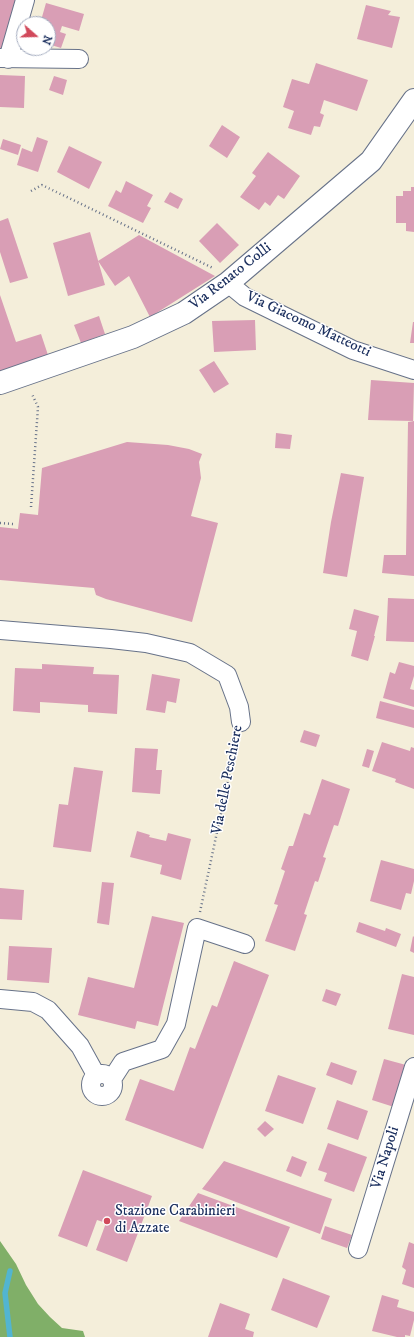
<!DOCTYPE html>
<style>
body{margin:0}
#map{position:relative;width:414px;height:1337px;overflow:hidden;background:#f4eeda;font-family:"IM FELL DW Pica",serif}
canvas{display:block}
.north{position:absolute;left:16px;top:16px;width:40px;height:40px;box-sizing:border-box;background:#fff;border:1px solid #a4acbf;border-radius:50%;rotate:110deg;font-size:11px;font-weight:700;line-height:16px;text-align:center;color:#1b2f5e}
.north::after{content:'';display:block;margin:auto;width:14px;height:18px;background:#d1495b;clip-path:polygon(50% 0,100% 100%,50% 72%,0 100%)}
</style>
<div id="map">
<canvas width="414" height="1337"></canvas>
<div class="north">N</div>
</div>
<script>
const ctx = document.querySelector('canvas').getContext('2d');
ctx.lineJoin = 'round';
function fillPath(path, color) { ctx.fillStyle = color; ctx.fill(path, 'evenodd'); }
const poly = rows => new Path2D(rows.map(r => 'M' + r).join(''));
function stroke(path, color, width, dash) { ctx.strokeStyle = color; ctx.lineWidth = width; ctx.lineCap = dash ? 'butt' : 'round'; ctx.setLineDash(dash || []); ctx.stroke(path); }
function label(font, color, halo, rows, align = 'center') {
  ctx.font = font + ' "IM FELL DW Pica",serif'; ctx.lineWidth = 3; ctx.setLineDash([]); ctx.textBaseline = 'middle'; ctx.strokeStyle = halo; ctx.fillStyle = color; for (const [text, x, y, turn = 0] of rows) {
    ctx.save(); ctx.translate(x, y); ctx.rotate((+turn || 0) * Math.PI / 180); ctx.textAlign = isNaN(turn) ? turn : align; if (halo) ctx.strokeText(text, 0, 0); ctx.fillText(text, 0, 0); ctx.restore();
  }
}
fillPath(poly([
 [0,1241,16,1264,26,1285,38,1304,50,1317,62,1328,83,1331,85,1337,0,1337]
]), '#80af68');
stroke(poly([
 [10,1337,5,1293,10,1271]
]), '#52b5d1', 5.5);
fillPath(poly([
 [0,0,17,0,3,50,0,50],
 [46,3,84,14,79,31,62,26,60,32,66,34,61,48,48,44,48,24,40,24],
 [366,5,391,11,388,15,400,17,392,48,357,39],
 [316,63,368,80,357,111,324,100,320,113,324,115,320,127,314,126,311,135,288,128,294,111,283,107,292,79,309,84],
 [0,75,25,76,24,108,0,107],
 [54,76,67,80,63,95,49,90],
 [222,125,240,137,227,158,209,146],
 [37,137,48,141,38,172,17,165,22,148,32,152],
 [3,139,21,145,18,155,0,149],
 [69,146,102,162,89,189,57,172],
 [268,152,300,176,284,199,278,195,270,206,265,202,259,210,240,197,256,176,252,173],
 [126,181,153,195,147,206,151,208,143,223,108,206,116,190,121,193],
 [411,187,414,187,414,232,406,231,406,223,396,223,396,196,403,196,403,191,411,191],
 [170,192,183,199,178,209,164,202],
 [8,218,28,278,10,283,0,252,0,221],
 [217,223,239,245,220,263,199,241],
 [90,232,105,285,68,296,53,243],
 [139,235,215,276,150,317,129,276,115,286,98,261],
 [0,295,16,342,41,334,49,358,0,375],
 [99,316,105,334,81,343,74,325],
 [255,320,256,350,214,352,212,321],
 [413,322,414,322,414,343,410,343],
 [214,361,229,384,214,393,199,370],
 [371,380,414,383,413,421,368,420],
 [414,421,414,576,382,573,384,555,406,555,408,422],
 [276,433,292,435,290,449,275,448],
 [127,442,168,445,189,449,202,454,199,462,201,478,191,516,218,523,192,622,106,599,96,595,94,588,0,580,0,527,18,529,20,513,38,515,42,468],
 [341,473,364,477,347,577,323,573,331,522],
 [388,598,414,599,414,642,386,641],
 [354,609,379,616,374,636,375,636,368,661,351,656,357,631,349,629],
 [399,662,414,666,414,676,410,689,414,690,414,707,383,698,390,672,395,674],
 [42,664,94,667,93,674,119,675,117,714,88,712,88,705,40,702,40,713,13,711,15,668,42,669],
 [152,674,180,679,176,703,167,701,165,713,146,710],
 [380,701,414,710,414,728,376,718],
 [304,730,320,735,316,747,300,742],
 [382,742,410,751,411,747,414,748,414,789,395,782,396,779,372,771],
 [135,748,158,749,156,770,162,770,160,794,132,792],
 [367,749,374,751,369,768,362,766],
 [74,767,103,771,91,852,53,847,59,804,68,805],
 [322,779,350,789,338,826,334,825,323,857,326,858,318,882,315,881,304,914,307,915,295,951,265,941,278,905,274,904,285,871,281,869,289,846,293,846,304,813,310,815],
 [137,831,150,835,149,837,166,841,168,833,191,839,181,880,160,874,162,865,130,857],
 [381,860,414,869,414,881,411,894,406,893,401,910,370,901],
 [102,882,114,883,109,925,97,923],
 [0,888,24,890,22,920,0,919],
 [152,916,184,923,158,1026,137,1021,135,1029,78,1015,88,977,134,988],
 [359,922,385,931,386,928,401,934,396,947,356,932],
 [413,936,414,937,414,953,410,951],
 [9,946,52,948,49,983,7,980],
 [234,961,269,975,203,1149,125,1120,140,1079,174,1091,190,1047,195,1049,212,1005,217,1007],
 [402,974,414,977,414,1035,388,1029],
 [326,989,341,994,336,1006,322,1001],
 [384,1059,406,1065,394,1107,372,1100],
 [331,1062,357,1071,352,1085,326,1075],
 [278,1075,316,1088,303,1124,265,1111],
 [337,1100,368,1111,358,1140,327,1129],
 [265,1121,274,1129,265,1137,257,1129],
 [328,1143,367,1157,354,1192,324,1181,327,1173,318,1170],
 [292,1156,307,1162,301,1177,286,1171],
 [224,1161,332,1199,320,1234,202,1189],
 [83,1170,152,1196,127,1262,96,1250,106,1223,97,1220,87,1247,58,1236],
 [198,1193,290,1227,277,1258,179,1221],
 [325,1226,352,1235,347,1248,321,1239],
 [409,1242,414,1244,414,1288,402,1284,406,1270,402,1267],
 [283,1278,330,1296,317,1328,271,1310],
 [382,1295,399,1300,397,1307,414,1312,414,1320,410,1336,405,1335,405,1337,397,1337,372,1331],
 [220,1303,250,1314,245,1329,254,1332,253,1337,208,1337]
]), '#d99eb5');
const street = poly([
 [0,58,79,59],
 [8,59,25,0],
 [228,283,245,297,353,350,414,370],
 [0,630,111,639,146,643,190,653,227,675,239,707,241,722],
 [0,999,33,1002,48,1010,80,1046,96,1075],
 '91 1085a11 11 0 1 1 22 0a11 11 0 1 1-22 0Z',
 [112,1079,123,1062,162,1049,176,1024,197,928,245,944],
 [358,1249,414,1067]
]);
const secondary = poly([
 [0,383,133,337,184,313,228,283,371,161,414,100]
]);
stroke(street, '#677289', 20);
stroke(secondary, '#677289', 24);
stroke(poly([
 [31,191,42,185,213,268],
 [31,507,38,407,32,394],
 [0,523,13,524],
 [200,912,237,738]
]), '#677289', 2.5, [1, 3]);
stroke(street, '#fff', 18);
stroke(secondary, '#fff', 22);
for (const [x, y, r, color] of [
 [107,1221,4,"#d1495b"]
]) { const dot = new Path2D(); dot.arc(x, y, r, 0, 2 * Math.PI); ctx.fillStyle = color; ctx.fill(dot); stroke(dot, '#fff', 1.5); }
label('15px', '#1b2f5e', '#fff', [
 ["Via Renato Colli",231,277,-38],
 ["Via Giacomo Matteotti",308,325,25],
 ["Via delle Peschiere",228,780,-79],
 ["Via Napoli",386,1158,-73]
]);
label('15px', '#1b2f5e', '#fff', [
 ["Stazione Carabinieri",115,1212],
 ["di Azzate",115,1229]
], 'left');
</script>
